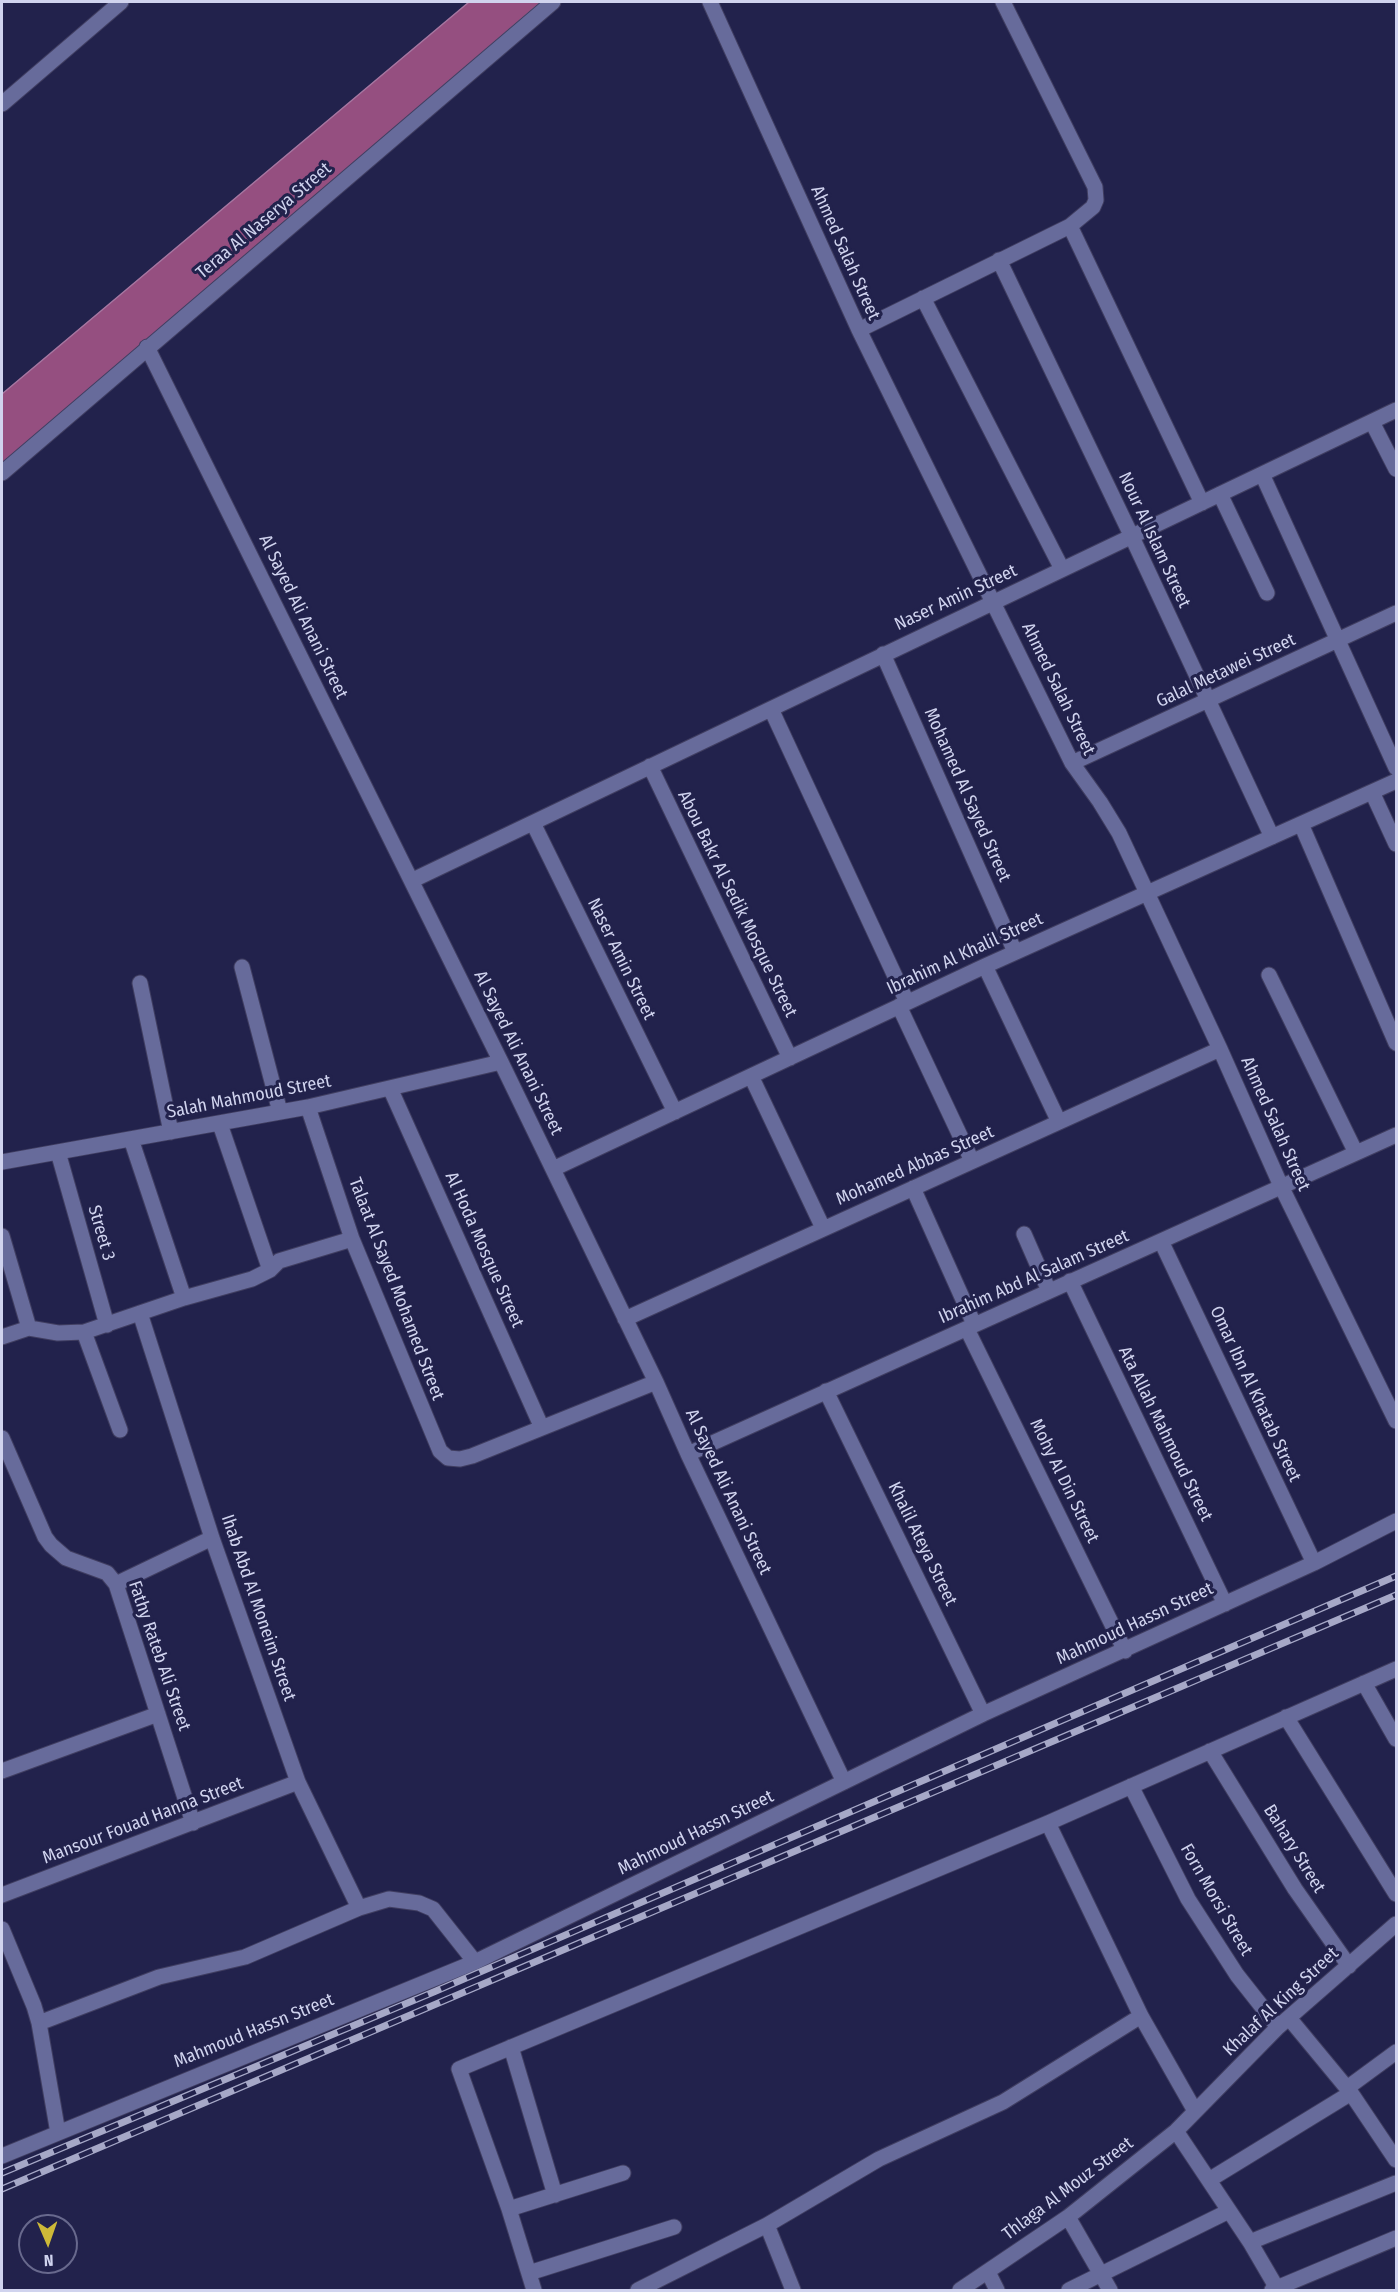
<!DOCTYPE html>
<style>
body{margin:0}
#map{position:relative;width:1398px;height:2292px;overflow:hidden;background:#22224c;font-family:"Fira Sans Condensed",sans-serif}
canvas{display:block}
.frame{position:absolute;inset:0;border:3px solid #d0d3ee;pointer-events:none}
.north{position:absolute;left:18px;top:2214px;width:60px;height:60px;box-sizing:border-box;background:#22224c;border:2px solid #68698d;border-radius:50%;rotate:178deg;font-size:16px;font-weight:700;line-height:24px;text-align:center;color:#d0d3ee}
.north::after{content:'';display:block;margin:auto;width:21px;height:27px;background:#cdb938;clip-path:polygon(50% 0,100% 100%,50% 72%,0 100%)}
</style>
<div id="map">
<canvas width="1398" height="2292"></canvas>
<div class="frame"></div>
<div class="north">N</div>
</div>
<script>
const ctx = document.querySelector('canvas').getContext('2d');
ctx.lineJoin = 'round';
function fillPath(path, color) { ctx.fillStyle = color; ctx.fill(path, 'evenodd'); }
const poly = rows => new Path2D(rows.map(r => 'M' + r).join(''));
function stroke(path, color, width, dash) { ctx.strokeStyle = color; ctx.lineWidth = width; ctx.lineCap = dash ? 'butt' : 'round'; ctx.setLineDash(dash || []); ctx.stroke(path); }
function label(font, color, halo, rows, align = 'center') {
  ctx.font = font + ' "Fira Sans Condensed",sans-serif'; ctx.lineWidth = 6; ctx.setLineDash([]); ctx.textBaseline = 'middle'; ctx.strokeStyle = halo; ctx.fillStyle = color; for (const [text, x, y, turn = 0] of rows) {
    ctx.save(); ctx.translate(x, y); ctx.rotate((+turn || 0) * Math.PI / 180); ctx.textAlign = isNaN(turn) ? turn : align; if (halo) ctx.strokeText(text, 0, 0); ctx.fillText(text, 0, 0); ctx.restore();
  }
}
const water = poly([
 [469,2,541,2,2,466,2,394,469,2]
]);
fillPath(water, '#954f80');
stroke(water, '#a777a1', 1.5);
const minor = poly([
 [710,2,859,330,1072,763,1100,802,1119,833,1220,1049,1281,1186,1396,1421],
 [2,104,121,2],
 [1070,226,1202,503],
 [999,260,1132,537,1272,837],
 [923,298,1062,569],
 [859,330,1070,226,1093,207,1096,200,1095,187,1003,2],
 [147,347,501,1062,656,1382,688,1454,844,1782],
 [1372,422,1396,469],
 [2,473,553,2],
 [1262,474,1396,768],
 [1220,494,1267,593],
 [883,654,1015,952],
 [771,709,907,1002],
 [1072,763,1396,613],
 [650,766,790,1058],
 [1372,792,1396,844],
 [533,823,675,1112],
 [1301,824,1396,1043],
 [413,880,1396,410],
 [985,966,1059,1122],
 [242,967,280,1112],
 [1269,975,1356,1153],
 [140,983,171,1132],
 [899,1006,972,1161],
 [751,1076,823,1228],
 [390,1088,542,1428],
 [308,1107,352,1239,440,1451,448,1458,460,1459,472,1456,656,1382],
 [220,1124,270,1270],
 [131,1139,184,1298],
 [58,1152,107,1325],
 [2,1162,308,1107,501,1062],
 [553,1169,985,966,1396,781],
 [913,1188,974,1324],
 [1024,1234,1049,1291],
 [2,1236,29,1328],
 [1161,1241,1314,1563],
 [1070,1281,1225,1604],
 [140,1313,212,1538,298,1782,359,1908],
 [625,1319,1220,1049],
 [967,1329,1125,1651],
 [84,1332,120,1430],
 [2,1337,29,1328,58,1333,84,1332,184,1298,252,1279,270,1270,279,1261,352,1239],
 [826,1391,983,1714],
 [2,1438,45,1537,51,1545,66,1558,107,1573,116,1584,193,1823],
 [688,1454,1396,1135],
 [116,1584,212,1538],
 [1364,1683,1396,1739],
 [1286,1717,1396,1894],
 [1210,1751,1295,1889,1349,1966],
 [2,1771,158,1714],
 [1131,1786,1188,1899,1237,1975,1278,2027],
 [1048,1823,1141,2016,1195,2111],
 [2,1895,298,1782],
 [2,1929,34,2006,39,2023,58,2133],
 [1289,2018,1351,2093,1396,2160],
 [39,2023,159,1977,245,1957,359,1908,389,1899,419,1903,433,1909,475,1962],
 [511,2047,555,2195],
 [1347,2088,1396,2052],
 [1176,2131,1250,2242,1278,2290],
 [2,2156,475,1962,983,1714,1314,1563,1396,1521],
 [1209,2180,1351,2093],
 [509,2209,623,2173],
 [1068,2217,1110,2290],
 [767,2225,793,2290],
 [1250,2242,1396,2183],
 [988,2272,997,2290],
 [529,2273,674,2227],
 [534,2290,509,2209,459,2069,1048,1823,1396,1669],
 [638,2290,767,2225,879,2159,1003,2102,1141,2016],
 [960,2290,1068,2217,1176,2131,1278,2027,1396,1924],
 [1069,2290,1229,2211],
 [1272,2290,1396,2238]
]);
stroke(minor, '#403e61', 17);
stroke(minor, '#676b9b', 15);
const rail = poly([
 [2,2173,436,1991,1396,1576],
 [2,2189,1396,1595]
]);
stroke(rail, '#a6a8c7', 7);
stroke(rail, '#22224c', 4.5, [14]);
label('18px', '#d0d3ee', '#22224c', [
 ["Teraa Al Naserya Street",264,221,-40],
 ["Ahmed Salah Street",845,253,66],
 ["Nour Al Islam Street",1154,540,65],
 ["Naser Amin Street",956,598,-25],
 ["Al Sayed Ali Anani Street",303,617,64],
 ["Galal Metawei Street",1226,671,-25],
 ["Ahmed Salah Street",1058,689,64],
 ["Mohamed Al Sayed Street",967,795,66],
 ["Abou Bakr Al Sedik Mosque Street",737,904,64],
 ["Ibrahim Al Khalil Street",965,954,-25],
 ["Naser Amin Street",621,959,64],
 ["Al Sayed Ali Anani Street",518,1053,64],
 ["Salah Mahmoud Street",249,1097,-11],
 ["Ahmed Salah Street",1275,1124,66],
 ["Mohamed Abbas Street",915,1166,-24],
 ["Street 3",101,1233,74],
 ["Al Hoda Mosque Street",484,1250,66],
 ["Ibrahim Abd Al Salam Street",1034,1277,-24],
 ["Talaat Al Sayed Mohamed Street",396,1289,69],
 ["Omar Ibn Al Khatab Street",1255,1394,65],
 ["Ata Allah Mahmoud Street",1165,1434,64],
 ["Mohy Al Din Street",1064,1481,64],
 ["Al Sayed Ali Anani Street",728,1492,65],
 ["Khalil Ateya Street",922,1544,64],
 ["Ihab Abd Al Moneim Street",258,1608,71],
 ["Mahmoud Hassn Street",1135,1624,-25],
 ["Fathy Rateb Ali Street",159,1656,71],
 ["Mansour Fouad Hanna Street",143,1821,-21],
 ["Mahmoud Hassn Street",696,1833,-26],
 ["Bahary Street",1294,1849,58],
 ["Forn Morsi Street",1216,1900,60],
 ["Khalaf Al King Street",1281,2002,-43],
 ["Mahmoud Hassn Street",254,2031,-22],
 ["Thlaga Al Mouz Street",1068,2189,-37]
]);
</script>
